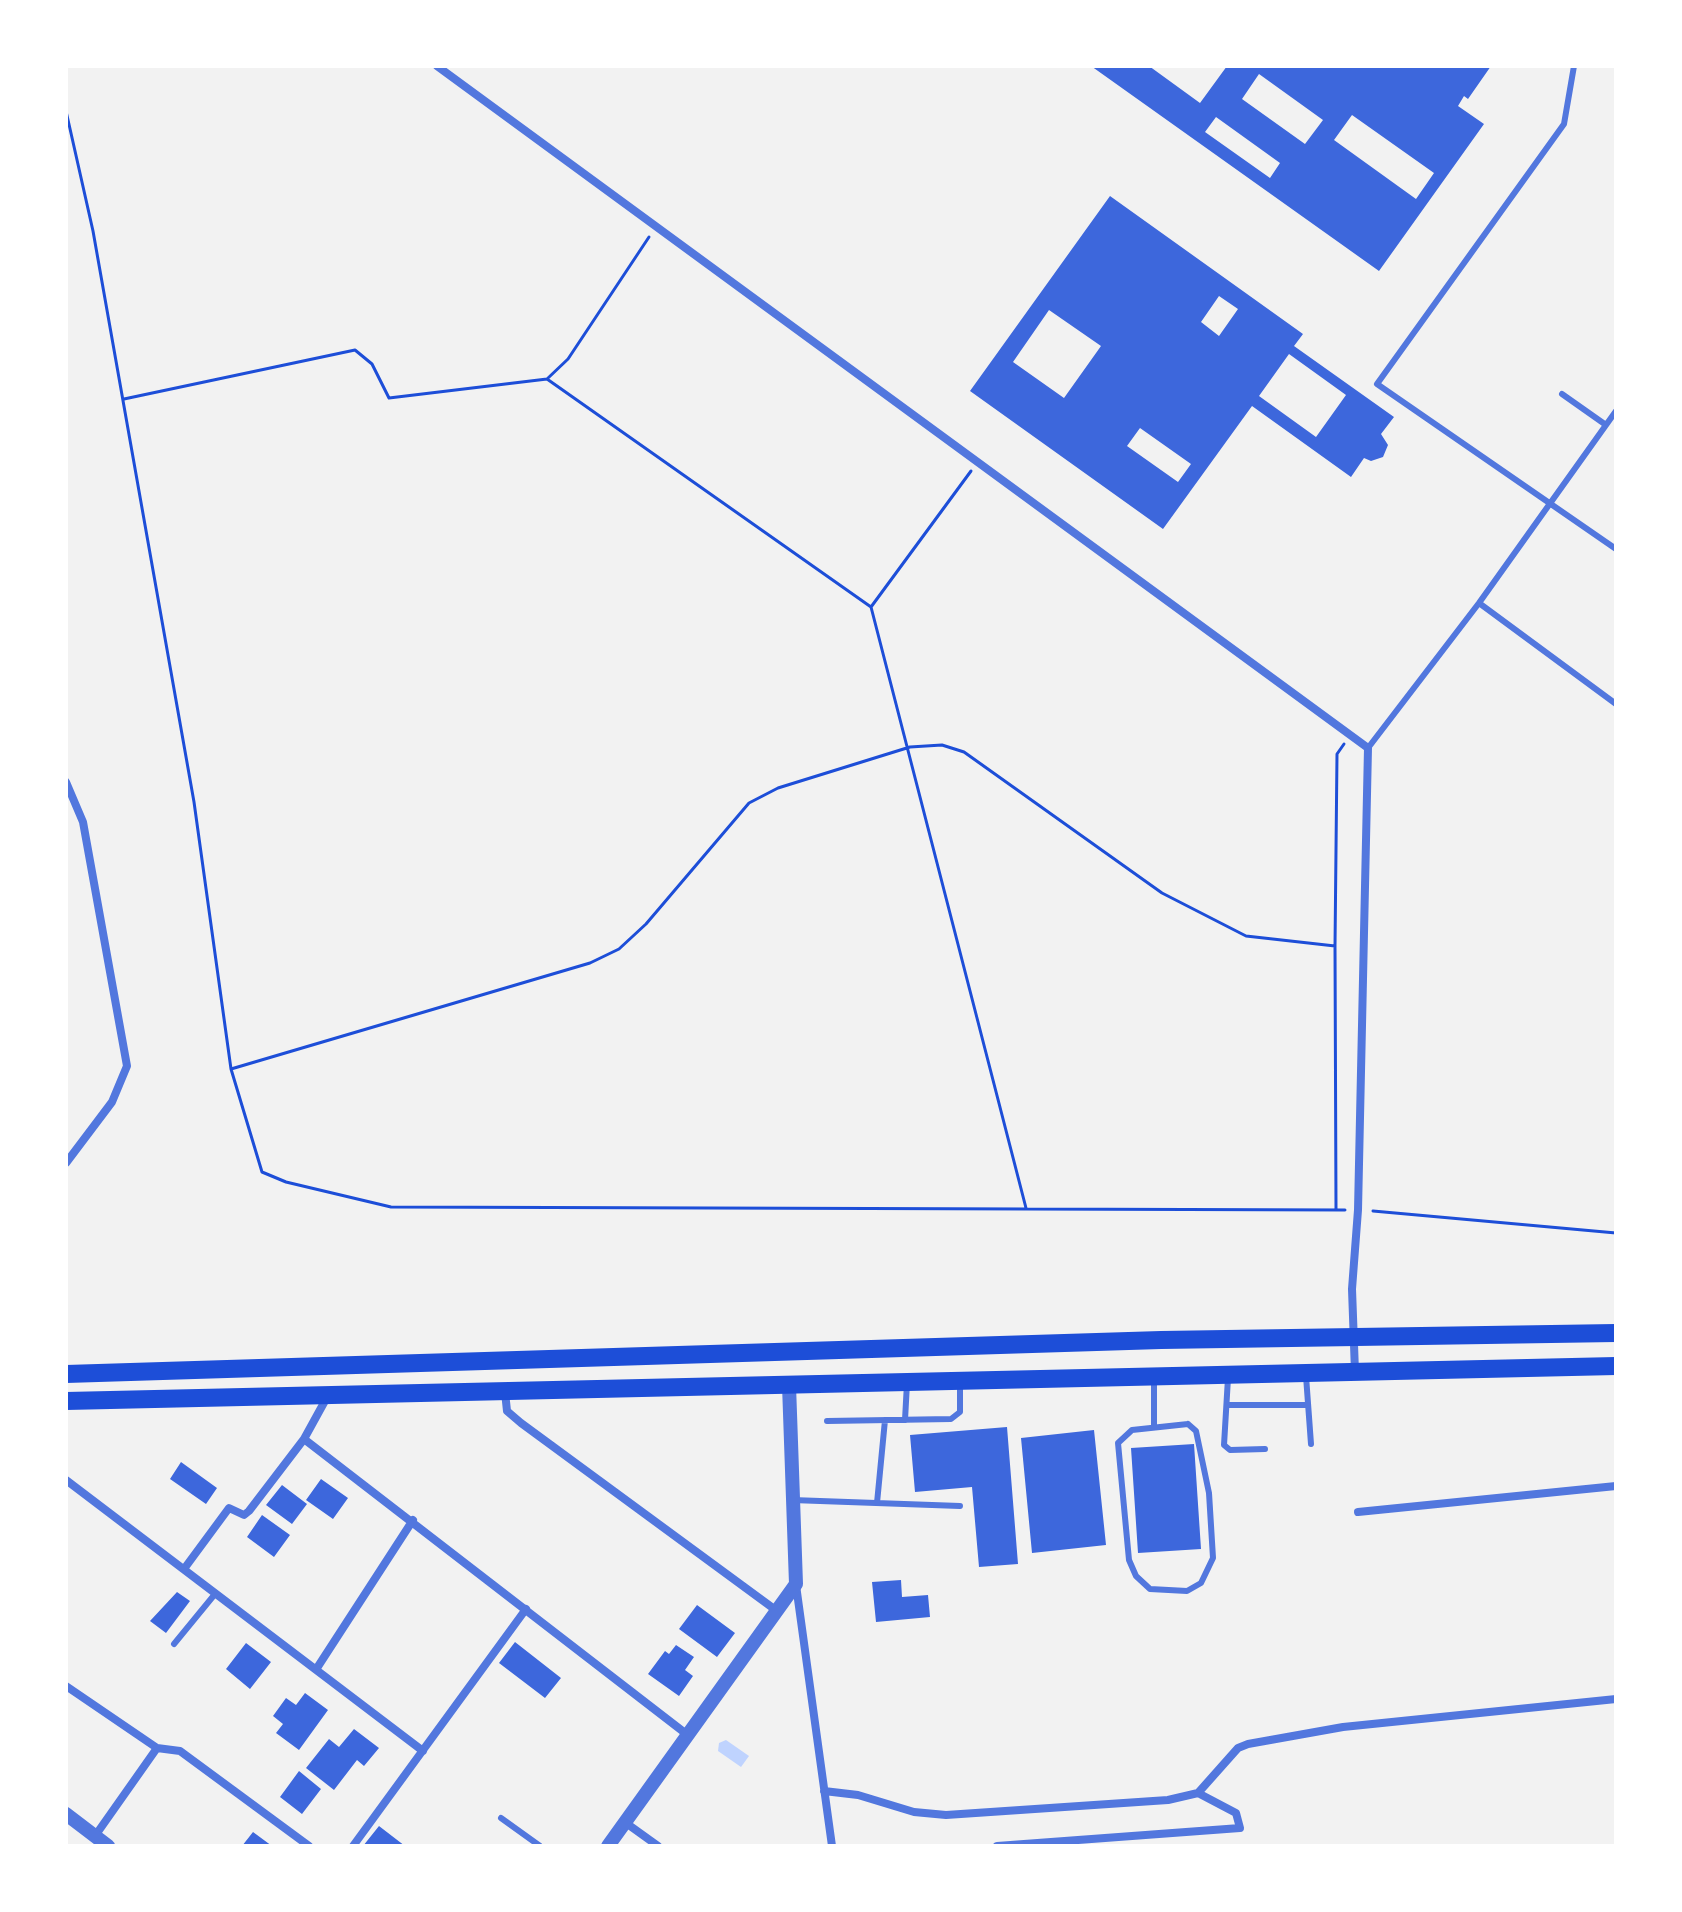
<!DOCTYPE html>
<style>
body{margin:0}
#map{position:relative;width:1682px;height:1912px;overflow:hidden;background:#f2f2f2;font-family:Lato,sans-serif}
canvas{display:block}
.frame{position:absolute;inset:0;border:68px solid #fff;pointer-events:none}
</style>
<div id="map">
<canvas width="1682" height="1912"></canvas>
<div class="frame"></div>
</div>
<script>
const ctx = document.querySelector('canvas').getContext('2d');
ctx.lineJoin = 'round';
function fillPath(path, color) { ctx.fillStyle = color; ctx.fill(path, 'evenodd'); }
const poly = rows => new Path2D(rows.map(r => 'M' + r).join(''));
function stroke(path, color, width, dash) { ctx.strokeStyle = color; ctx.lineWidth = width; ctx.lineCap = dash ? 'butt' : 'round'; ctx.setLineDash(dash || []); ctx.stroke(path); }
fillPath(poly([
 [726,1740,749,1756,741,1767,718,1751,719,1743]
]), '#bfd3fe');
fillPath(poly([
 [1091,66,1149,66,1200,103,1227,66,1491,66,1468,99,1464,96,1458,106,1484,124,1379,271],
 [1259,74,1323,120,1305,144,1242,99],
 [1352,115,1434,173,1416,199,1334,140],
 [1216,117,1280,163,1270,178,1205,132],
 [1110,196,1303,334,1294,346,1394,417,1381,434,1388,445,1383,457,1371,461,1364,458,1351,477,1252,406,1163,529,970,391],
 [1219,296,1238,309,1219,336,1201,322],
 [1049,310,1101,346,1064,398,1013,362],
 [1289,354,1346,395,1316,437,1259,396],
 [1140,428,1191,464,1178,482,1127,446],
 [1007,1427,1018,1564,979,1567,972,1487,915,1492,910,1435],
 [1094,1430,1106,1545,1032,1553,1021,1438],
 [1194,1444,1201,1549,1138,1553,1131,1448],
 [181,1462,217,1488,206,1504,170,1479],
 [321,1479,348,1498,333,1519,306,1500],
 [282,1485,307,1504,292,1524,266,1505],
 [262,1515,290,1535,274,1557,247,1537],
 [901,1580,902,1597,928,1595,930,1617,876,1622,872,1582],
 [177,1592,190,1601,166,1633,150,1621],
 [697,1605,735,1633,717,1657,679,1629],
 [515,1642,561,1678,545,1698,499,1663],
 [246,1643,271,1662,250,1689,226,1669],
 [676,1645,694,1657,685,1670,693,1676,679,1696,648,1674,665,1651,669,1654],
 [305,1693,328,1710,299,1750,276,1733,283,1724,273,1716,286,1698,296,1705],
 [354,1729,379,1748,364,1766,357,1760,334,1790,306,1768,329,1739,339,1747],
 [299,1771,321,1789,302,1814,280,1797],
 [379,1826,405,1846,363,1846],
 [253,1832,272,1846,242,1846]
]), '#3d67dc');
stroke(poly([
 [66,111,93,231,194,802,231,1069,262,1172,286,1182,391,1207,1345,1210],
 [547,379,568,359,649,237],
 [124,399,355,350,372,364,389,398,547,379,871,607,1026,1208],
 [871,607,971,471],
 [1335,946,1336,1210],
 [231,1069,590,963,619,949,646,924,749,803,778,788,910,747,942,745,964,752,1162,893,1246,936,1335,946,1337,754,1344,744],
 [1373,1211,1616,1233]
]), '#1d4ed8', 3);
stroke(poly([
 [1574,66,1564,124,1377,384,1616,549],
 [1562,394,1606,425],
 [1479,603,1616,704],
 [1368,748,1479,603,1616,411],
 [1306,1376,1311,1444],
 [1228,1378,1224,1445,1230,1450,1265,1449],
 [1227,1405,1307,1405],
 [905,1420,907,1383],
 [827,1421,951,1419,960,1412,960,1385],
 [1188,1424,1196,1431,1209,1493,1213,1558,1201,1583,1187,1591,1150,1589,1136,1576,1129,1560,1118,1443,1132,1430,1188,1424],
 [1154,1427,1154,1379],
 [792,1500,960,1506],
 [877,1503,885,1420],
 [174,1644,215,1594],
 [501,1818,540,1846]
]), '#5277de', 6);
stroke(poly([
 [437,66,1368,748,1358,1210,1352,1289,1355,1372],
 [66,782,83,822,127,1066,112,1102,66,1163],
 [505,1392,507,1411,521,1423,777,1611],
 [304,1439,689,1736],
 [66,1480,423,1751],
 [1358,1512,1616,1486],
 [184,1569,229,1508,244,1515,249,1511,304,1439,326,1399],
 [796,1585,832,1846],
 [317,1668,413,1520],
 [66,1686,157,1748,180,1751,309,1846],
 [824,1791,858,1795,914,1812,946,1815,1168,1800,1198,1793,1238,1748,1248,1744,1343,1727,1616,1699],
 [626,1823,658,1846],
 [95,1836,157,1748],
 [353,1846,526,1609],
 [997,1846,1240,1828,1236,1813,1198,1793]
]), '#5277de', 8);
stroke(poly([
 [66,1814,108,1846],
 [608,1846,796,1584,789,1385]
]), '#5277de', 14);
stroke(poly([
 [66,1374,1161,1340,1616,1333],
 [66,1401,1616,1366]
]), '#1d4ed8', 18);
</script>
